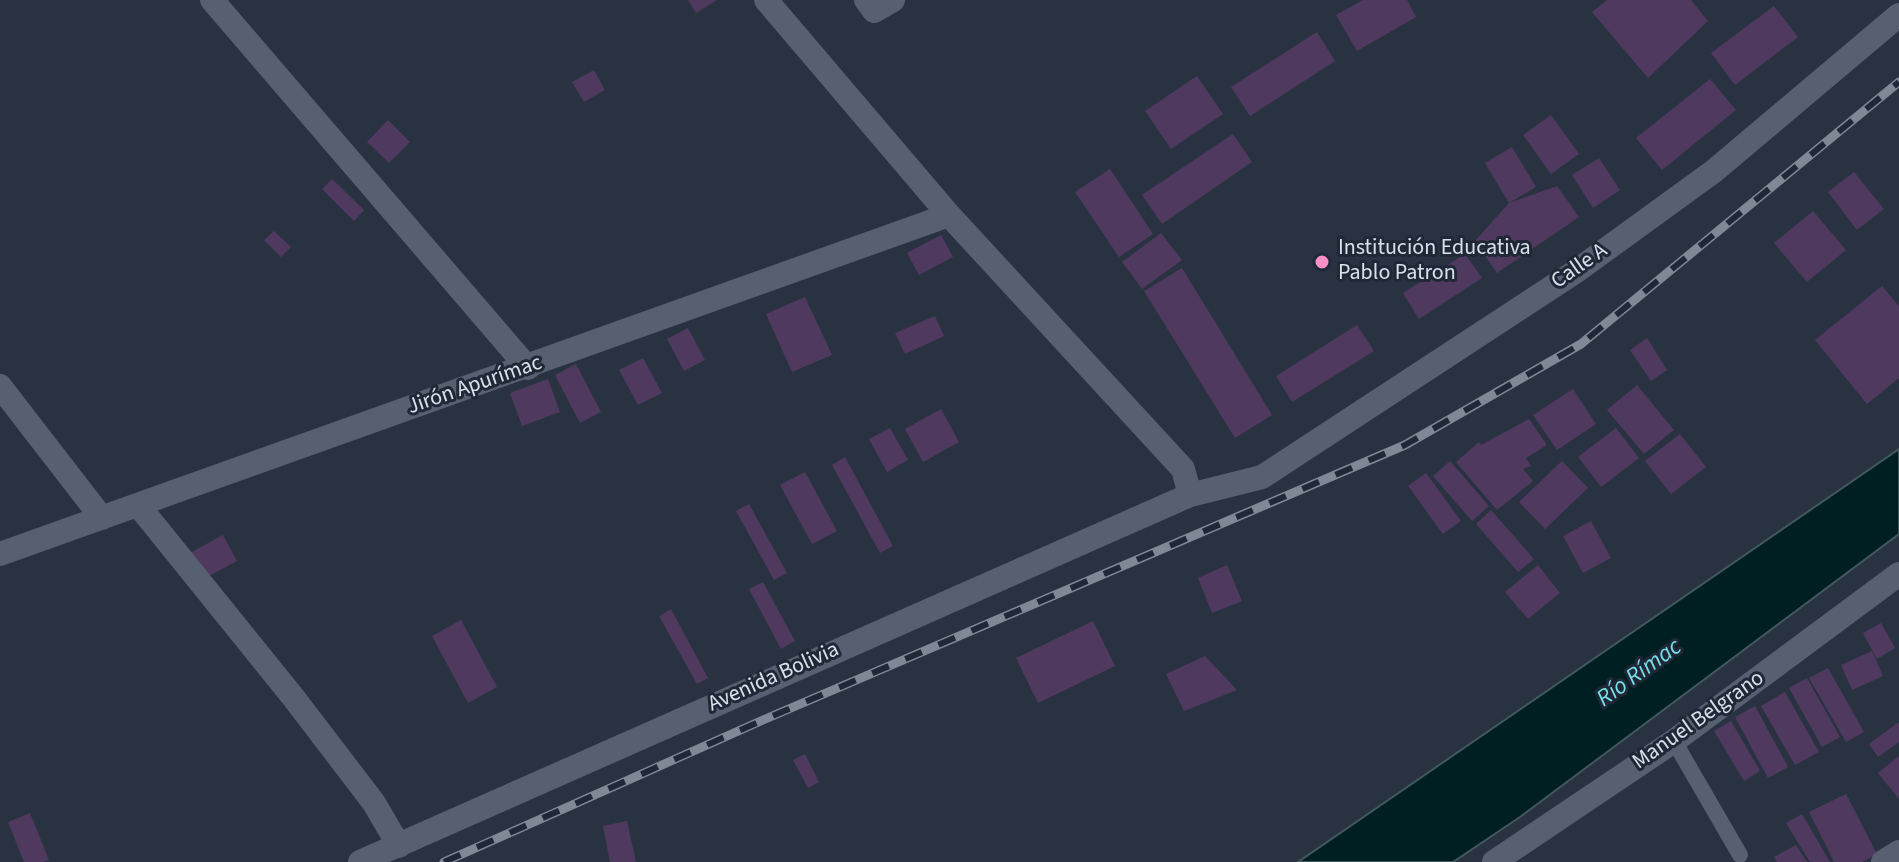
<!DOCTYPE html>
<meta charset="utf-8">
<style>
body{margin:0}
canvas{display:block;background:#293241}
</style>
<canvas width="1899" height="862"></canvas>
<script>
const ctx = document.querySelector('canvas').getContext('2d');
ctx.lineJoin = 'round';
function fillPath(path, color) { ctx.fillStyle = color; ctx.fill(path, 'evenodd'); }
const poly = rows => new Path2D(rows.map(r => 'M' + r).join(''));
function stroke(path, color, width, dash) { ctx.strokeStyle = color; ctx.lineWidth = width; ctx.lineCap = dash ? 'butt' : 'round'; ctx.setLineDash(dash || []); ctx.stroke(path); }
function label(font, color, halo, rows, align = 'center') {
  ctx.font = font + ' "Source Sans 3",sans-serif'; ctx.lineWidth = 6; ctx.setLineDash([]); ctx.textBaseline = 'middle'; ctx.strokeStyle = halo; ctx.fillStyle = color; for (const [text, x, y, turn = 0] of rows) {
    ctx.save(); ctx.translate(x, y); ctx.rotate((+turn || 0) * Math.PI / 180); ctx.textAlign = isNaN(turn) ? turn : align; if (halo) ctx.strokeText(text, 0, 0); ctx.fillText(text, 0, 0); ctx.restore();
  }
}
const water = poly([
 [1899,449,1899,534,1520,817,1453,862,1298,862,1899,449]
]);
fillPath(water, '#001f22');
stroke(water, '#41595e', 2);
fillPath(poly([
 [688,0,717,0,696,13],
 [1363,0,1407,0,1416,17,1357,51,1336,15],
 [1607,0,1691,0,1708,21,1648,78,1592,12],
 [1774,6,1798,37,1735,85,1711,53],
 [1317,32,1335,61,1250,116,1231,87],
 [594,70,605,90,584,102,572,82],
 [1197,76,1223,114,1171,149,1145,111],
 [1710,79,1736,110,1662,170,1636,138],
 [1551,115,1579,154,1551,174,1523,135],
 [388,120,410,142,389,163,367,142],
 [1233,134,1252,162,1162,224,1142,195],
 [1512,147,1536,187,1509,203,1485,163],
 [1599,158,1620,190,1593,208,1572,175],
 [1110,169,1153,234,1119,257,1075,192],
 [1854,172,1884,209,1857,230,1828,192],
 [332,179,364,210,354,221,322,189],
 [1557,186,1579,217,1497,273,1475,241,1509,203],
 [1813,211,1846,250,1807,282,1774,243],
 [274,231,291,247,281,257,264,240],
 [1161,233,1182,260,1142,289,1122,262],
 [941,235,953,257,919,275,907,253],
 [1465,254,1482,278,1419,319,1403,293],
 [1182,268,1272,415,1235,438,1144,291],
 [1882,286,1899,306,1899,378,1867,404,1815,340],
 [805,297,832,355,792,372,766,314],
 [935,316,944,336,905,354,895,333],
 [1357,325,1374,351,1292,402,1276,376],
 [688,328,705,360,684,371,667,339],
 [1647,338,1667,370,1651,381,1630,350],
 [643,358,662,393,638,405,619,370],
 [576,364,601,412,580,423,555,375],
 [548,379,560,412,522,426,510,393],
 [1637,385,1674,430,1644,454,1607,410],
 [1573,389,1596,424,1557,450,1533,415],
 [941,409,959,442,923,462,905,429],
 [1529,419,1547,445,1526,458,1531,466,1523,469,1533,481,1497,510,1456,462,1479,442,1481,445],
 [890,428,908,460,887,472,869,439],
 [1616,428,1639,458,1601,487,1578,457],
 [1680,434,1706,467,1671,494,1645,461],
 [845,457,893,546,880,553,832,465],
 [1450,461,1489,506,1472,521,1433,476],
 [1562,461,1588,488,1545,529,1519,502],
 [805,472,837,531,812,544,780,485],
 [1426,473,1461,521,1443,534,1408,486],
 [749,504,787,573,774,580,736,511],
 [1491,510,1534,559,1518,572,1476,524],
 [1591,521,1611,558,1583,573,1563,536],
 [223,535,237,561,205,578,190,553],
 [1227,565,1242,601,1212,613,1198,578],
 [1538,565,1560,593,1528,619,1505,592],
 [763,582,795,641,781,649,749,589],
 [671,609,708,678,697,684,659,616],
 [461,620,497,687,468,703,432,636],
 [1093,621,1115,666,1038,703,1016,658],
 [1881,623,1895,648,1877,659,1863,633],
 [1872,651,1883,676,1852,690,1841,665],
 [1205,656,1237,690,1184,711,1166,674],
 [1828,668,1864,732,1846,742,1809,678],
 [1807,678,1840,737,1822,747,1789,688],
 [1785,692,1819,752,1795,765,1761,706],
 [1755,706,1788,767,1768,778,1735,717],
 [1731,721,1760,771,1744,781,1714,731],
 [1899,722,1899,742,1878,757,1869,744],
 [805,754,819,782,808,788,793,760],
 [1899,756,1899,799,1878,773],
 [1846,794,1877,854,1862,862,1834,862,1809,812],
 [30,813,49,860,43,862,24,862,8,822],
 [1802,814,1830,862,1810,862,1786,823],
 [627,821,636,862,610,862,603,826],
 [1796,845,1807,862,1777,862,1774,857]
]), '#50395e');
stroke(poly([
 [1674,741,1740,855]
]), '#566071', 16);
stroke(poly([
 [212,0,528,368],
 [766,0,949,215,1183,469,1190,495],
 [866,0,874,11,893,0],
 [0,386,102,518],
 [138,505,293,697,374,803,399,846],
 [0,554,949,215],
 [360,862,1190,495,1262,477,1575,272,1714,171,1899,15],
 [1494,862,1674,741,1899,574],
 [1883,862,1899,852]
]), '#566071', 24);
const rail = poly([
 [444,862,763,720,1405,445,1581,344,1899,82]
]);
stroke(rail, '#818895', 9);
stroke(rail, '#1f2837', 6, [18]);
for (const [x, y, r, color] of [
 [1322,262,8,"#fa8fc7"]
]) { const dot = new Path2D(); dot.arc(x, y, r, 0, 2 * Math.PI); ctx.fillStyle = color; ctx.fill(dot); stroke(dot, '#1f2837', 3); }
label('22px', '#dae0ea', '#1f2837', [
 ["Institución Educativa",1338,249],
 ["Pablo Patron",1338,274]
], 'left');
label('22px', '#dae0ea', '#1f2837', [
 ["Calle A",1580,267,-35],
 ["Jirón Apurímac",475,386,-19],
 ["Avenida Bolivia",774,678,-24],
 ["Manuel Belgrano",1699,721,-35]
]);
label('italic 24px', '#78dfe8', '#1f2837', [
 ["Río Rímac",1640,674,-36]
]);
</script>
